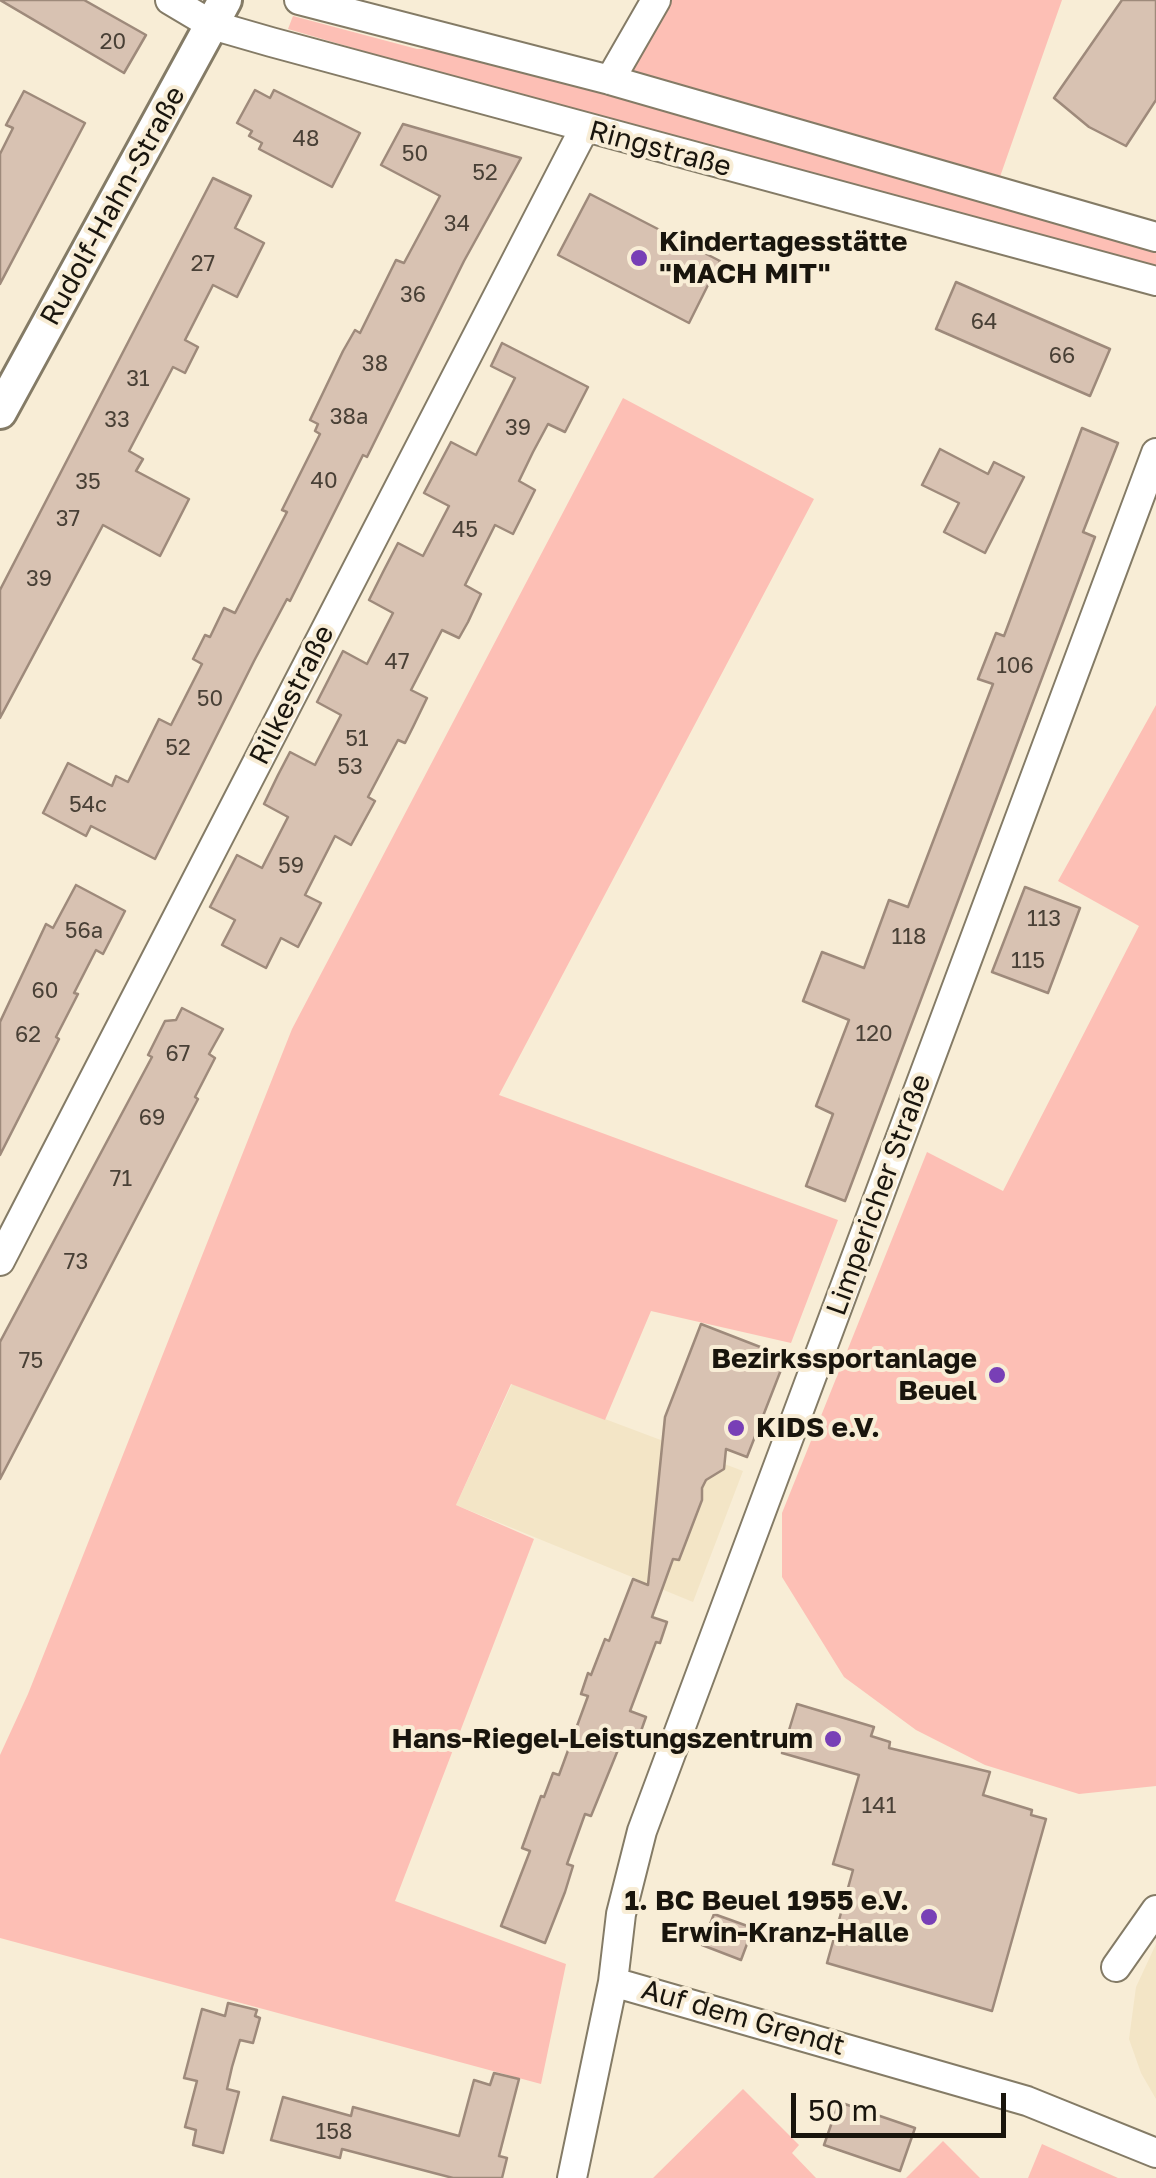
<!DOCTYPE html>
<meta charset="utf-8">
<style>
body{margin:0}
#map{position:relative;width:1156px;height:2178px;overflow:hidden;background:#f8edd6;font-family:"Golos Text",sans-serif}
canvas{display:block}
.scale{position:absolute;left:791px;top:2093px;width:215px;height:45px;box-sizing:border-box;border:5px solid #19150d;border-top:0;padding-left:12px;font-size:30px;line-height:35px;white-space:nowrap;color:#19150d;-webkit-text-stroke:8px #f8edd6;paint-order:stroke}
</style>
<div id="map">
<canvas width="1156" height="2178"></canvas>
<div class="scale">50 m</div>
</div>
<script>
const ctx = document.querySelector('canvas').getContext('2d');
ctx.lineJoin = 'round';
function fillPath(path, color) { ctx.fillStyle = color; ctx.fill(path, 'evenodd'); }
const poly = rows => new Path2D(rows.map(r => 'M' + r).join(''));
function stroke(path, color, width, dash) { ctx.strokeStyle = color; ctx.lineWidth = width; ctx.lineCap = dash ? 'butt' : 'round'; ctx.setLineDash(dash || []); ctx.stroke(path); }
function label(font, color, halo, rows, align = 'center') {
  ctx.font = font + ' "Golos Text",sans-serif'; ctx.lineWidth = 8; ctx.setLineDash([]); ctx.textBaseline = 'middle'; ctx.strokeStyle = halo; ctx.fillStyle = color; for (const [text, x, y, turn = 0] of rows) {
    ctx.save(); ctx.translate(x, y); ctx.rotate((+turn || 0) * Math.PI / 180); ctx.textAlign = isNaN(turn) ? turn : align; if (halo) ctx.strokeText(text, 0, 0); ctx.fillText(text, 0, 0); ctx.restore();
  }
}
fillPath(poly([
 [512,1384,743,1471,693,1602,456,1505],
 [1156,1944,1156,2099,1141,2073,1129,2039,1136,1987]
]), '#f3e5c6');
fillPath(poly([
 [656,0,1062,0,995,191,610,80],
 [293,16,417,49,450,49,1156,250,1156,266,1069,242,995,234,617,125,288,29],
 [623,398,814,499,499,1095,838,1220,791,1343,651,1311,605,1420,511,1384,456,1505,534,1539,395,1901,566,1964,541,2084,0,1938,0,1755,28,1694,292,1029],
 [1156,705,1156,1786,1079,1794,985,1765,916,1730,844,1677,782,1577,782,1513,927,1152,1003,1191,1139,926,1058,881],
 [743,2089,799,2145,792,2153,816,2178,653,2178],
 [943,2141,980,2178,906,2178],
 [1042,2144,1118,2178,1028,2178]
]), '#fdbfb5');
const building = poly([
 [0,0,84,0,146,35,124,73,0,0],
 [1122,0,1156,0,1156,100,1126,146,1089,127,1054,98,1122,0],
 [255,90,270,98,274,90,360,133,332,187,259,149,262,143,249,136,252,131,237,123,255,90],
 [24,91,85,123,0,284,0,154,13,128,6,125,24,91],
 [403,124,521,158,464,261,367,457,363,455,290,601,287,599,254,661,155,859,91,826,86,836,43,813,68,763,112,786,116,776,128,782,159,719,171,725,202,664,193,659,205,635,210,637,224,608,235,613,287,512,282,510,320,434,315,431,318,424,310,420,343,351,355,330,360,333,396,260,404,263,440,196,381,165,403,124],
 [213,178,251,196,235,228,264,243,237,297,213,285,185,340,198,347,185,373,173,367,129,451,143,459,136,471,189,499,160,556,103,525,0,718,0,590,213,178],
 [590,194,720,261,689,323,558,255,590,194],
 [956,282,1110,349,1090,396,936,329,956,282],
 [502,343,588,387,565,432,548,424,533,452,519,481,535,490,513,534,495,525,465,585,481,594,468,622,459,638,442,630,411,690,427,698,413,727,405,743,398,740,368,797,375,801,351,845,335,836,305,895,321,903,298,947,281,938,266,968,222,945,235,920,210,907,237,855,262,868,288,817,264,804,278,775,290,752,315,765,341,715,317,702,343,651,367,664,393,613,369,600,383,572,398,543,423,556,449,506,424,493,451,442,476,455,515,378,491,366,502,343],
 [1082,428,1118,443,1083,532,1095,537,845,1201,806,1186,833,1114,816,1106,849,1020,803,1001,822,952,864,968,889,900,908,907,993,684,978,679,996,633,1004,636,1082,428],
 [940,449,988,474,994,462,1024,477,985,553,944,532,959,503,922,485,940,449],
 [76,885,125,911,103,954,96,950,74,993,78,994,56,1037,59,1039,0,1155,0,1022,46,924,53,928,76,885],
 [1025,887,1080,908,1048,993,992,972,1025,887],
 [182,1008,223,1029,209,1054,215,1058,195,1097,198,1099,0,1479,0,1342,152,1057,148,1055,165,1021,176,1020,182,1008],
 [701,1324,786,1357,747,1457,726,1449,724,1469,706,1480,702,1488,702,1500,679,1560,673,1559,652,1617,667,1622,660,1643,656,1642,630,1711,646,1717,636,1745,622,1740,591,1816,585,1814,567,1864,573,1866,565,1892,545,1943,501,1926,530,1851,522,1848,541,1796,544,1797,553,1773,559,1775,588,1696,581,1694,588,1673,591,1675,605,1639,609,1641,633,1579,648,1585,665,1417,701,1324],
 [797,1704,874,1727,871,1736,890,1742,889,1748,990,1772,983,1795,1032,1810,1031,1815,1046,1819,992,2011,827,1963,853,1870,833,1864,859,1775,782,1753,797,1704],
 [714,1914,753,1928,741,1960,702,1945,714,1914],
 [228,2003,257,2010,255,2016,260,2018,253,2043,240,2040,232,2067,227,2089,239,2092,223,2153,193,2145,196,2130,185,2127,197,2081,184,2078,202,2009,225,2016,228,2003],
 [494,2073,519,2079,499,2156,507,2158,502,2178,453,2178,342,2149,340,2158,271,2140,283,2097,351,2116,353,2107,459,2136,474,2080,490,2085,494,2073],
 [839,2102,915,2128,900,2171,824,2145,839,2102]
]);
fillPath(building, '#d8c2b2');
stroke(building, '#9e8a7b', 2.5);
const minor = poly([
 [170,0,212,25,271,42,1156,281],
 [299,0,610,80,1156,237],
 [610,80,656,0],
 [0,1261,584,129],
 [1116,1967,1156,1910],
 [613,1982,1027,2101,1156,2153],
 [572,2178,613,1982,621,1914,642,1831,1156,453]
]);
const tertiary = poly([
 [0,412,225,0]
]);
stroke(minor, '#847b66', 32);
stroke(tertiary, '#847b66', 38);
stroke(minor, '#fff', 28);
stroke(tertiary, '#fff', 32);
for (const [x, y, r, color] of [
 [639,258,10,"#783fb6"],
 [997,1375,10,"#783fb6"],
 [736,1428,10,"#783fb6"],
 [833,1739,10,"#783fb6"],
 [929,1917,10,"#783fb6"]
]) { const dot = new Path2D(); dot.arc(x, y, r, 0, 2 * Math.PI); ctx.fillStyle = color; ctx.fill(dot); stroke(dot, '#f8edd6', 4); }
label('22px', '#494036', null, [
 ["20",113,42],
 ["48",306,139],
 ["50",415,154],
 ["52",485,173],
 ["34",457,224],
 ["27",203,264],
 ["36",413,295],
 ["64",984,322],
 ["66",1062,356],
 ["38",375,364],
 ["31",138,379],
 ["38a",349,417],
 ["33",117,420],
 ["39",518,428],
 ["40",324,481],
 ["35",88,482],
 ["37",68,519],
 ["45",465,530],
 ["39",39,579],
 ["47",397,662],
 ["106",1015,666],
 ["50",210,699],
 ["51",357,739],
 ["52",178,748],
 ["53",350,767],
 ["54c",88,805],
 ["59",291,866],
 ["113",1044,919],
 ["56a",84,931],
 ["118",909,937],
 ["115",1028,961],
 ["60",45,991],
 ["120",874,1034],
 ["62",28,1035],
 ["67",178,1054],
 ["69",152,1118],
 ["71",121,1179],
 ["73",76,1262],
 ["75",31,1361],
 ["141",879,1806],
 ["158",334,2132]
]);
label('28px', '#19150d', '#f8edd6', [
 ["Ringstraße",660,149,15],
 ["Rudolf-Hahn-Straße",113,206,-61],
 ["Rilkestraße",292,695,-63],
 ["Limpericher Straße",879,1195,-70],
 ["Auf dem Grendt",743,2018,16]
]);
label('bold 28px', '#19150d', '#f8edd6', [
 ["Kindertagesstätte",659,242,"left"],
 ["\"MACH MIT\"",659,274,"left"],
 ["Bezirkssportanlage",977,1359],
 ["Beuel",977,1391],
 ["KIDS e.V.",756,1428,"left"],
 ["Hans-Riegel-Leistungszentrum",813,1739],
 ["1. BC Beuel 1955 e.V.",909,1901],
 ["Erwin-Kranz-Halle",909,1933]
], 'right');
</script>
